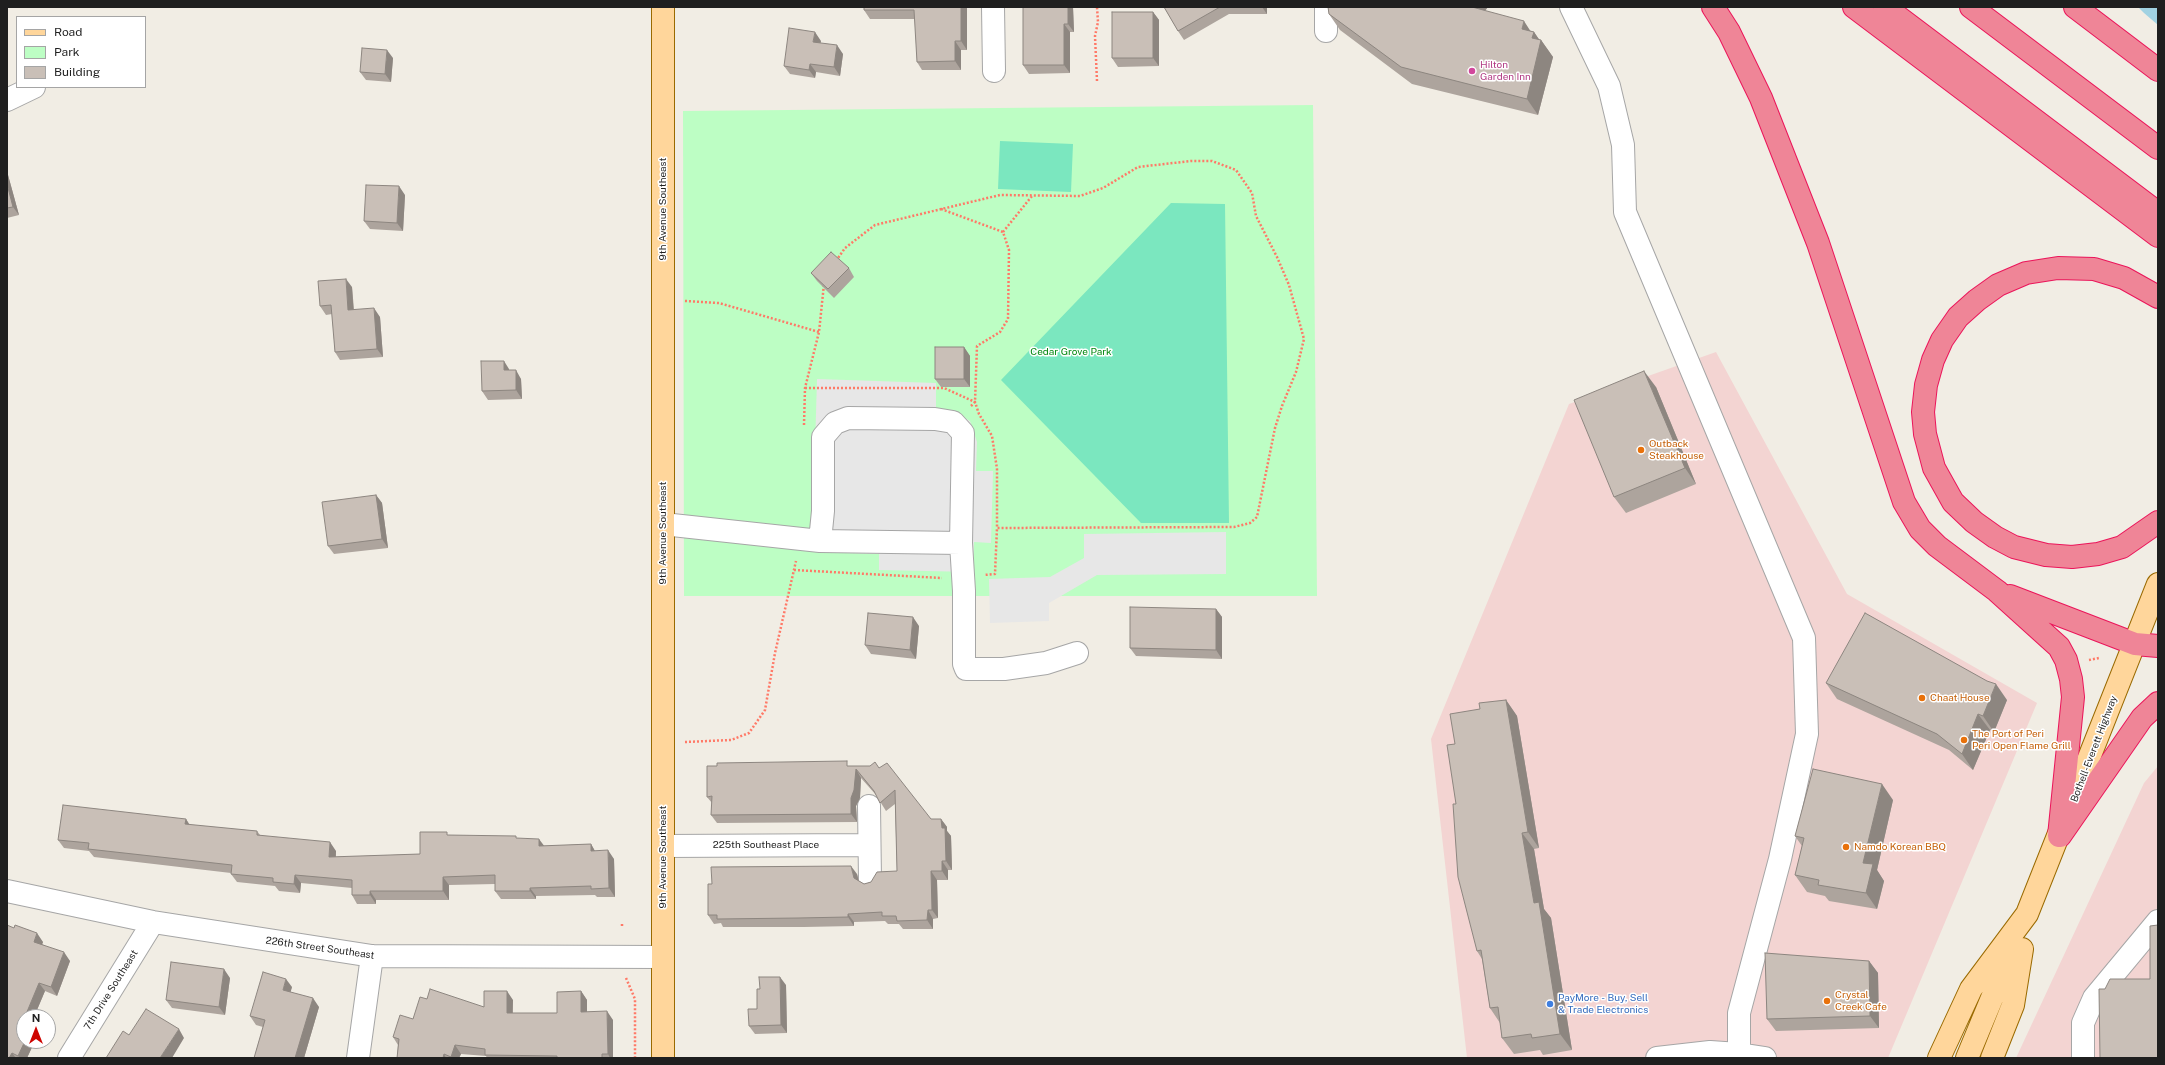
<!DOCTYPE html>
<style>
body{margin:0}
#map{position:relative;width:2165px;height:1065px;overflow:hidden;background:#f1ede4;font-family:"Public Sans",sans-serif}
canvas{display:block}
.frame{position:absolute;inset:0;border:8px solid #1f1f1f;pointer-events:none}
.legend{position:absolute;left:16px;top:16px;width:130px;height:72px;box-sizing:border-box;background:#fff;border:1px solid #a5a5a5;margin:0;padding:5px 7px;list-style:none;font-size:12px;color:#1f1f1f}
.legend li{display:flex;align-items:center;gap:8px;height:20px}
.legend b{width:20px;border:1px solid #a5a5a5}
.north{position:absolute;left:16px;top:1009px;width:40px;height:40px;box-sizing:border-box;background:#fff;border:1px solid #a5a5a5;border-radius:50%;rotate:0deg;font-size:11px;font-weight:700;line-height:16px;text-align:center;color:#1f1f1f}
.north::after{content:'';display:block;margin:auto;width:14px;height:18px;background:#ce0400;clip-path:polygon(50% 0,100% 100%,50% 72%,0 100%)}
</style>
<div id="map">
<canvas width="2165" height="1065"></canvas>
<div class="frame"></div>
<ul class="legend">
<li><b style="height:5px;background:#ffd69b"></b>Road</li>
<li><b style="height:11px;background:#bdfec4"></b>Park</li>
<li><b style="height:11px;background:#c9bfb7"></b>Building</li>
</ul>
<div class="north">N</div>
</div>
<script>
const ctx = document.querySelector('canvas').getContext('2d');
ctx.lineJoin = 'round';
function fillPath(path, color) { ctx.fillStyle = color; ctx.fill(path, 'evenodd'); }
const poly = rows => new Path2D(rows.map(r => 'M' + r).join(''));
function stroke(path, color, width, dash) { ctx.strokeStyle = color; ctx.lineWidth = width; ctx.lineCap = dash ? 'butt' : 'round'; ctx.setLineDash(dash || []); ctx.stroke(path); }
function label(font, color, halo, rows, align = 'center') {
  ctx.font = font + ' "Public Sans",sans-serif'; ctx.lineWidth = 3; ctx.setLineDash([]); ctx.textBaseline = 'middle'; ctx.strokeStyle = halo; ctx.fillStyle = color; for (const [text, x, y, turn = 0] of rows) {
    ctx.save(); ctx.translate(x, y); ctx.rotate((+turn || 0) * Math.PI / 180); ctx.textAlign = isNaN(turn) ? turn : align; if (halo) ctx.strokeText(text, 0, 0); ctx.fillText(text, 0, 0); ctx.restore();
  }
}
fillPath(poly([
 [1716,352,1847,594,2037,703,1888,1058,1467,1058,1431,739,1569,404],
 [2158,766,2158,1058,2016,1058,2144,783]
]), '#f3d4d2');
fillPath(poly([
 [1313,105,1317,596,684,596,683,111]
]), '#bdfec4');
fillPath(poly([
 [1000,141,1073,144,1071,192,998,189],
 [1171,203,1225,204,1229,523,1141,523,1001,380]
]), '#7be7bf');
fillPath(poly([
 [817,379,936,383,936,411,955,412,970,421,977,442,976,471,993,471,991,543,974,542,973,572,879,570,879,554,812,552],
 [1226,532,1226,574,1097,575,1049,603,1049,621,990,623,989,579,1050,577,1084,558,1084,534]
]), '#e7e7e7');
fillPath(poly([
 [2138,7,2158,7,2158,25,2144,13]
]), '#a1d2e2');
const minor = poly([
 [993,7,994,71],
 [1326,7,1326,31],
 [1571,7,1609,86,1623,145,1625,212,1804,638,1807,734,1780,859,1739,1013,1739,1054],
 [7,100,34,87],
 [663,524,820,541,961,543],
 [820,541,823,511,823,437,835,423,848,418,935,419,953,422,963,433,961,543,964,591,964,664,966,669,1004,669,1046,663,1077,653],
 [869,806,870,880],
 [663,846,869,845],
 [7,891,153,922,372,956,663,957],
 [69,1058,153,922],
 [358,1058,372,956],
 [1657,1058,1710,1052,1739,1054,1765,1058],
 [2083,1058,2083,1023,2094,998,2158,921]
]);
const major = poly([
 [663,7,663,1058],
 [1939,1058,1971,989,2027,914,2158,584],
 [1967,1058,2014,945],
 [1992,1058,2013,1005,2022,949]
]);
const highway = poly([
 [1713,7,1729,32,1761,98,1818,243,1904,502,1920,529,1937,546,1997,591,2059,647,2066,660,2071,679,2073,697,2059,836],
 [1854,7,2158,236],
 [1885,7,2158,213],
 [1971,7,2158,148],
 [2075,7,2158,70],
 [2158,297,2124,278,2094,269,2058,268,2026,273,1998,285,1977,300,1958,317,1942,340,1933,360,1926,385,1923,412,1925,434,1934,468,1953,502,1974,522,1995,537,2014,547,2046,555,2072,557,2098,554,2122,547,2158,522],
 [2010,596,2135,644,2158,646],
 [2060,836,2142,718,2158,703]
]);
stroke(minor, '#a6a6a6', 24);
stroke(major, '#9a6a00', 24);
stroke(highway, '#eb155a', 24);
stroke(poly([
 [1097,81,1095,36,1098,22,1097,7],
 [941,209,1003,232,1009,250,1008,319,1000,332,977,346,975,402,970,407],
 [1003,232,1032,196],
 [836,261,845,248,875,225,1000,195,1080,196,1103,188,1138,167,1191,161,1212,161,1236,170,1252,193,1256,216,1277,257,1289,285,1304,339,1296,372,1282,406,1275,428,1257,517,1250,523,1234,527,997,528,995,574,984,575],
 [685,301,719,303,819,332],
 [805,388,944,388,975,402,979,414,992,436,997,469,997,528],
 [804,425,805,388,819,332,824,284],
 [794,570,942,578],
 [2089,660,2099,658],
 [685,742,731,740,749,733,765,710,775,653,796,561],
 [622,924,622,928],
 [626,978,635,999,635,1058]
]), '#ff7967', 2.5, [2, 2]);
stroke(minor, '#fff', 22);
stroke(major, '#ffd69b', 22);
stroke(highway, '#ef8597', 22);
fillPath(poly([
 [864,7,967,7,967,50,961,50,961,70,922,70,917,62,915,19,870,19,864,10],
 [1023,7,1073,7,1074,32,1070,32,1070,73,1029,74,1023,65],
 [1164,7,1267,7,1267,14,1229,14,1184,40,1178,31],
 [1328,7,1488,7,1485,11,1531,31,1534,32,1539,40,1541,40,1553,57,1538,115,1412,84,1340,30,1329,14],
 [1153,12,1159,20,1159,66,1118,67,1112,58],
 [821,41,820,43,843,54,840,76,816,72,815,78,790,74,784,66],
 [393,58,391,82,366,80,360,72],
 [7,174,8,175,19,215,7,218],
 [405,195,403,231,370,229,364,221],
 [849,268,854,277,834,298,817,281,811,273],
 [352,287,354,309,380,317,383,357,340,360,335,352,332,314,326,315,320,306],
 [964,347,970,356,970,387,941,387,935,379],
 [509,369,509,370,521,379,522,399,488,400,482,391],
 [1656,387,1696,484,1626,513,1614,497],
 [376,495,382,503,388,548,334,554,328,546],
 [1216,609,1222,617,1222,659,1136,656,1130,648],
 [919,626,916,659,871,654,865,645],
 [1826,683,2007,700,1994,732,1990,730,1973,770,1949,750,1837,699],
 [1506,700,1517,716,1539,848,1534,849,1544,909,1551,918,1572,1050,1543,1055,1540,1050,1514,1054,1502,1038,1500,1023,1490,1008,1482,959,1477,951,1456,804,1480,709],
 [850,766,879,768,931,819,941,819,947,827,947,831,951,836,952,870,948,870,948,880,937,880,938,918,933,919,933,929,903,929,899,924,888,924,885,921,854,922,854,926,804,927,723,927,721,923,714,924,708,915,857,874,859,881,864,884,871,882,897,871,895,804,886,811,876,795,861,778,860,798,856,806,857,822,717,823,711,815,712,803,707,797],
 [1893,800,1877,870,1884,881,1877,909,1829,901,1825,896,1807,892,1795,875,1802,846,1795,836],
 [186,819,190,825,257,831,260,835,336,851,336,857,420,854,449,835,517,838,544,846,591,844,595,851,614,859,615,897,597,897,595,895,536,896,536,899,501,899,495,891,495,884,449,885,449,900,376,900,376,904,357,904,352,895,352,888,301,883,300,893,279,891,275,886,237,882,231,874,231,873,94,857,89,851,64,848,58,840],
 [14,928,43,942,42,944,70,961,57,996,45,991,34,1017,24,1017,24,1041,32,1041,34,1043,27,1058,7,1058],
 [1869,961,1878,973,1879,1028,1776,1031,1767,1019],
 [230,978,225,1015,172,1008,166,1000],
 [786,985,787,1033,755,1034,749,1026,757,1009],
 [292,987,290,992,319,1007,304,1058,254,1058,263,1027,256,1025,250,1016],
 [581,991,587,1000,587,1012,613,1020,613,1058,487,1058,486,1056,461,1054,459,1058,397,1058,398,1045,393,1037,413,1019,427,999,484,1007,513,1000,513,1013,557,1013]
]), '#ada49d');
fillPath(poly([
 [961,7,967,7,967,50,961,41],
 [1068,7,1073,7,1074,32,1068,24],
 [1262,7,1267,7,1267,14],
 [1466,7,1488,7,1476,21],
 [1153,12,1159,20,1159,66,1153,58],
 [1524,21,1533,35,1534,32,1541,42,1541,40,1553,57,1538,115,1527,99,1522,29],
 [1064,24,1070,32,1070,73,1064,65],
 [815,32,821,41,819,50,813,42],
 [955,41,961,50,961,70,955,61],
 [837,45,843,54,840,76,834,67],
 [387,50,393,58,391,82,385,74],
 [810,64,816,72,815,78,809,70],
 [7,174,8,175,19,215,13,207,7,184],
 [399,186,405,195,403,231,397,223],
 [346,279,352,287,354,318,348,310],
 [374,308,380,317,383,357,377,349],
 [964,347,970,356,970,387,964,379],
 [504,361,509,369,510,379,504,370],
 [516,370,521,379,522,399,516,390],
 [1644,371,1656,387,1696,484,1685,468],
 [376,495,382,503,388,548,382,539],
 [1216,609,1222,617,1222,659,1216,650],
 [913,617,919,626,916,659,910,650],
 [1996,684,2007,700,1994,732,1983,716],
 [1506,700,1517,716,1539,848,1528,832],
 [1978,714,1990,730,1973,770,1962,754],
 [856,769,861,778,860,798,856,806,857,822,851,814,851,798],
 [1882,784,1893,800,1877,870,1884,881,1877,909,1866,893,1863,863],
 [186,819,191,828,185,824],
 [941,819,947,827,947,831,951,836,952,870,946,861],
 [1522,833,1534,849,1544,909,1551,918,1572,1050,1560,1034,1534,903],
 [539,839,545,847,539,846],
 [330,842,336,851,335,866,329,857],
 [591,844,596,853,591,851],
 [608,850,614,859,615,897,609,888],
 [942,861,948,870,948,880,942,871],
 [851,866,857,874,860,887,854,878],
 [931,871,937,880,938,918,932,910],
 [295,875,301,883,300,893,294,884],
 [443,877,449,885,449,900,443,891],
 [530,888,536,896,536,899,530,891],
 [370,891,376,900,376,904,370,895],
 [928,910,933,919,933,929,927,920],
 [848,914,854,922,854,926,848,917],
 [37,933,43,942,40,950,34,942],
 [64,952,70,961,57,996,51,987],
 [1869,961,1878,973,1879,1028,1870,1016],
 [224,969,230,978,225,1015,219,1007],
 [780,977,786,985,787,1033,781,1025],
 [286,979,292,987,289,998,283,990],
 [39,983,45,991,34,1017,25,1017],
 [507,991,513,1000,512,1022,507,1013],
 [581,991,587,1000,587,1020,581,1012],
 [313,998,319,1007,304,1058,295,1058],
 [607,1011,613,1020,613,1058,610,1058,608,1054],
 [24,1018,24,1038,19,1031],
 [179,1029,184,1038,172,1058,160,1058],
 [25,1041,32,1041,34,1043,27,1058,20,1058,18,1056],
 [455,1045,461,1054,459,1058,452,1058,451,1057],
 [12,1053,16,1058,9,1058],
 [444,1054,446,1058,443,1058]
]), '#8d8680');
const building = poly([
 [864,7,961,7,961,41,955,41,955,61,917,62,914,10,864,10,864,7],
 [1023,7,1068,7,1068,24,1064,24,1064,65,1023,65,1023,7],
 [1164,7,1220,7,1178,31,1164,7],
 [1328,7,1472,7,1524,21,1522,29,1534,32,1532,38,1541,40,1527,99,1401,67,1329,14,1328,7],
 [1112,12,1153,12,1153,58,1112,58,1112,12],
 [789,28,815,32,813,42,837,45,834,67,810,64,809,70,784,66,789,28],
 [362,48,387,50,385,74,360,72,362,48],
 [7,184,13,207,7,208,7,184],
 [366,185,399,186,397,223,364,221,366,185],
 [831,252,849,268,828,289,811,273,831,252],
 [346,279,348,310,374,308,377,349,335,352,331,305,320,306,318,281,346,279],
 [935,347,964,347,964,379,935,379,935,347],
 [481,361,504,361,504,370,516,370,516,390,482,391,481,361],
 [1644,371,1685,468,1614,497,1574,400,1644,371],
 [376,495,382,539,328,546,322,502,376,495],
 [1130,607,1216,609,1216,650,1130,648,1130,607],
 [868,613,913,617,910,650,865,645,868,613],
 [1865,613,1987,681,1996,684,1983,716,1978,714,1962,754,1937,734,1826,683,1865,613],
 [1506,700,1528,832,1522,833,1534,903,1539,902,1560,1034,1532,1038,1531,1034,1502,1038,1498,1007,1490,1008,1481,950,1477,951,1458,877,1453,804,1456,804,1447,745,1455,744,1450,714,1480,709,1479,703,1506,700],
 [847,761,847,766,870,766,875,762,879,768,887,763,931,819,941,819,942,828,945,828,946,861,942,861,942,871,931,871,932,910,928,910,927,920,897,921,896,916,882,916,882,912,848,914,848,917,798,918,717,919,717,915,708,915,708,884,712,884,711,867,851,866,854,878,864,884,871,882,877,872,897,871,895,790,880,803,874,791,856,769,854,790,851,798,851,814,711,815,712,796,707,797,707,766,717,766,717,763,847,761],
 [1813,769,1882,784,1863,863,1873,864,1866,893,1818,885,1819,880,1795,875,1804,838,1795,836,1813,769],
 [63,805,186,819,185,824,257,831,257,835,330,842,329,857,420,854,420,832,447,832,447,835,516,836,516,838,539,839,539,846,591,844,591,851,608,850,609,888,591,889,591,886,530,888,530,891,495,891,495,875,443,877,443,891,370,891,370,895,352,895,352,880,295,875,294,884,273,882,273,878,231,874,232,865,88,849,89,843,58,840,63,805],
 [7,925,14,928,15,925,37,933,34,942,64,952,51,987,39,983,19,1031,24,1033,24,1041,25,1041,18,1056,12,1053,9,1058,7,1058,7,925],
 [2158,925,2158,1058,2100,1058,2099,989,2105,989,2110,979,2150,979,2150,926,2158,925],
 [1765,953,1869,961,1870,1016,1767,1019,1765,953],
 [171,962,224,969,219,1007,166,1000,171,962],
 [263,972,286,979,283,990,313,998,295,1058,254,1058,265,1020,250,1016,263,972],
 [759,977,780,977,781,1025,749,1026,748,1009,757,1009,757,989,760,989,759,977],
 [430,989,484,1007,484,991,507,991,507,1013,557,1013,557,992,581,991,581,1012,607,1011,608,1054,602,1054,602,1058,557,1058,557,1056,485,1055,485,1049,455,1045,451,1057,444,1054,443,1058,397,1058,399,1039,393,1037,400,1015,413,1019,420,997,427,999,430,989],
 [146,1009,179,1029,160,1058,106,1058,123,1031,129,1035,146,1009]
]);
fillPath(building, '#c9bfb7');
stroke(building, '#8d8680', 1);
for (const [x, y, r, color] of [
 [1472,71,4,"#d1479c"],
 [1641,450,4,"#e8710a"],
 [1922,698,4,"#e8710a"],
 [1964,740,4,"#e8710a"],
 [1846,847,4,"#e8710a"],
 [1827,1001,4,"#e8710a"],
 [1550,1004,4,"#3f7fe0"]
]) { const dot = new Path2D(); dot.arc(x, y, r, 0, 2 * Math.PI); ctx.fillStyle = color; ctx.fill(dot); stroke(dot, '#fff', 1.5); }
label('10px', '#b23c85', '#fff', [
 ["Hilton",1480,65],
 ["Garden Inn",1480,77]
], 'left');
label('10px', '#1f1f1f', '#fff', [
 ["9th Avenue Southeast",663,209,-90],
 ["9th Avenue Southeast",663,533,-90],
 ["Bothell-Everett Highway",2094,749,-69],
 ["225th Southeast Place",766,845],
 ["9th Avenue Southeast",663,857,-90],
 ["226th Street Southeast",320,948,8],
 ["7th Drive Southeast",111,990,-58]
]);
label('10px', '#01880f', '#fff', [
 ["Cedar Grove Park",1071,352]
]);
label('10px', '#c56008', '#fff', [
 ["Outback",1649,444],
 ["Steakhouse",1649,456],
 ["Chaat House",1930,698],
 ["The Port of Peri",1972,734],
 ["Peri Open Flame Grill",1972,746],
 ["Namdo Korean BBQ",1854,847],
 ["Crystal",1835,995],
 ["Creek Cafe",1835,1007]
], 'left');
label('10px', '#366cbe', '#fff', [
 ["PayMore - Buy, Sell",1558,998],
 ["& Trade Electronics",1558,1010]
], 'left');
</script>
